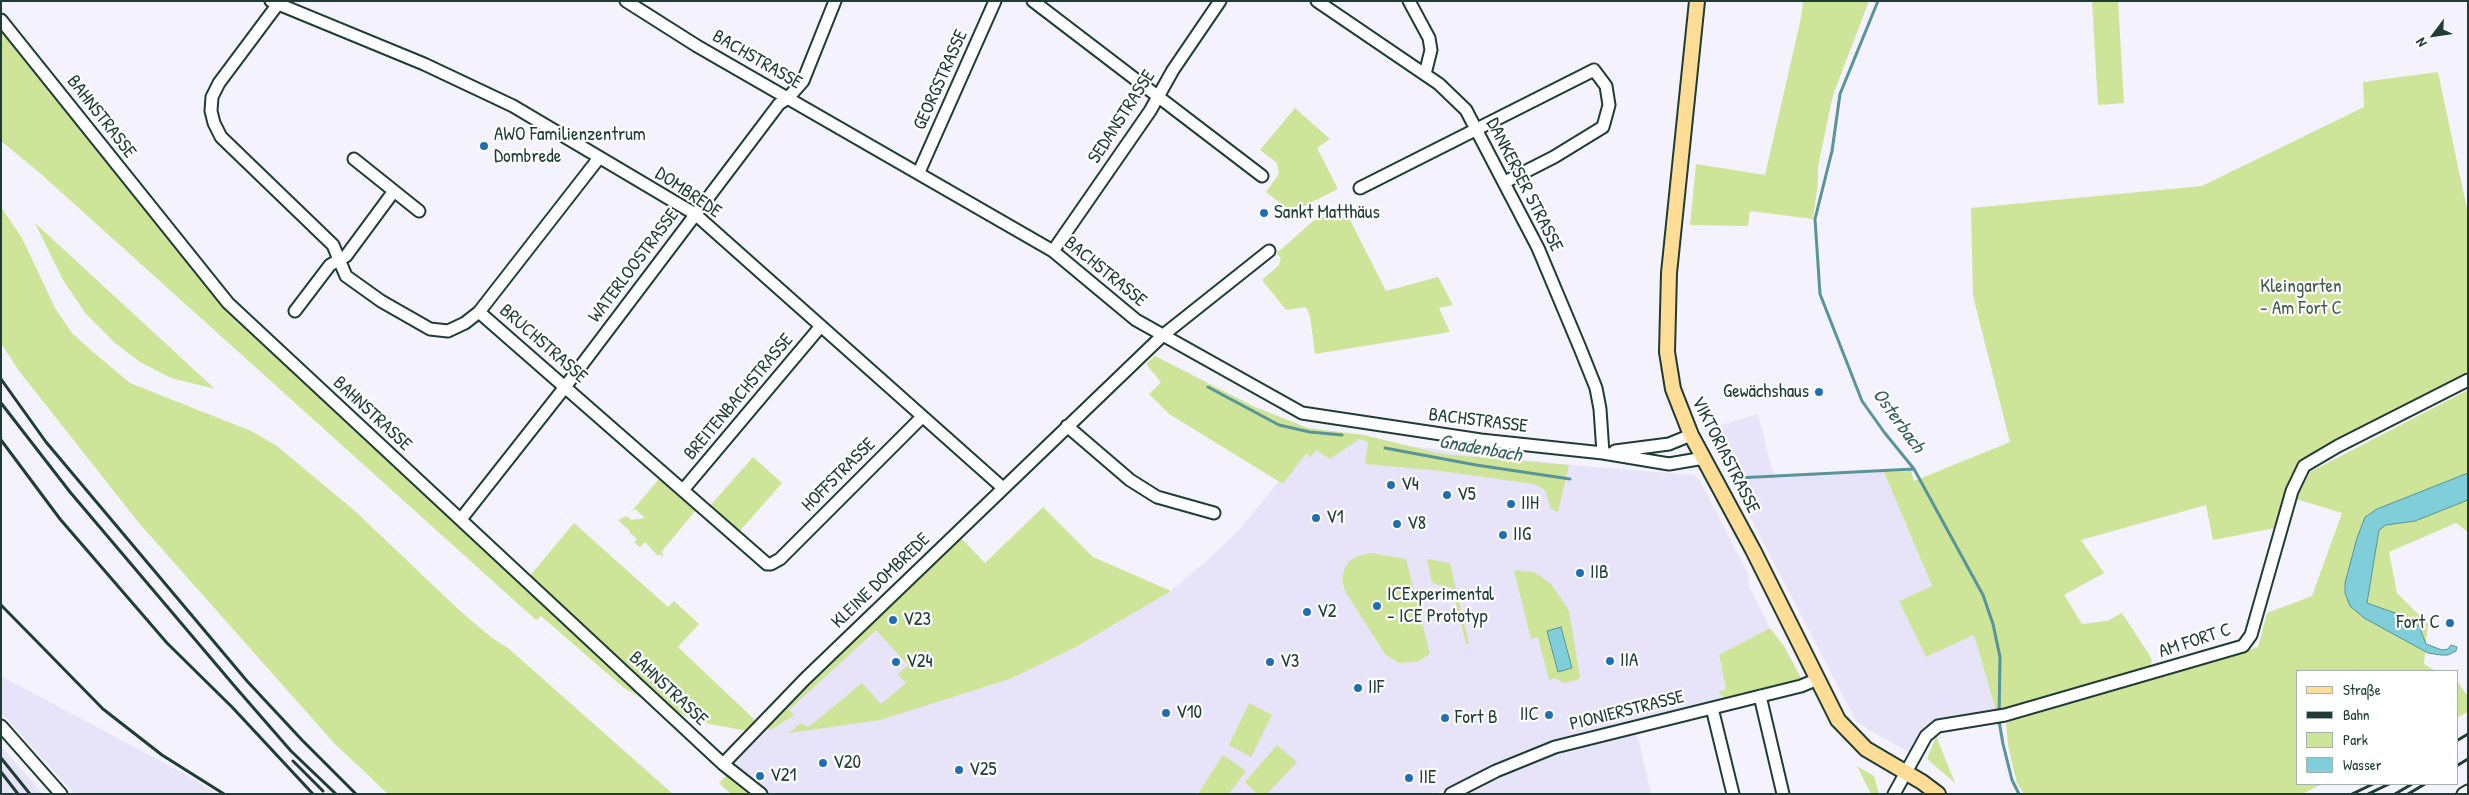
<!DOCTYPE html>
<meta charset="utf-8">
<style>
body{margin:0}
#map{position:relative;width:2469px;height:795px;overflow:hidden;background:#f4f2fc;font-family:"Patrick Hand",sans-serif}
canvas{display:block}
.frame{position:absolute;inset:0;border:2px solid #1f3d34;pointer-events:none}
.legend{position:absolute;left:2296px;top:670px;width:162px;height:115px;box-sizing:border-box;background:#fff;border:1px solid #a5b1ae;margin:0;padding:6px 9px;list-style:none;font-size:15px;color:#1f3d34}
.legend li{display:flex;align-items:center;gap:10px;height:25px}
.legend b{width:25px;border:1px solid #a5b1ae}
.north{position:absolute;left:2409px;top:10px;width:50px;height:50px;-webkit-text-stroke:4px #fff;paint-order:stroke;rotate:239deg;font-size:14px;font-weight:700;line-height:20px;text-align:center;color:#1f3d34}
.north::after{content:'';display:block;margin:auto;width:18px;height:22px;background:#1f3d34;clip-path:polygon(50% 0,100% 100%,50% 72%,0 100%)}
</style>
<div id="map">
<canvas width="2469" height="795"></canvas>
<div class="frame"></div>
<ul class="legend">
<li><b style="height:6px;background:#ffdd96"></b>Straße</li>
<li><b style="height:6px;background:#1f3d34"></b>Bahn</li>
<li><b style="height:14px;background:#cee499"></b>Park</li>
<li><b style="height:14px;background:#7fceda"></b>Wasser</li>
</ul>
<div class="north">N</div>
</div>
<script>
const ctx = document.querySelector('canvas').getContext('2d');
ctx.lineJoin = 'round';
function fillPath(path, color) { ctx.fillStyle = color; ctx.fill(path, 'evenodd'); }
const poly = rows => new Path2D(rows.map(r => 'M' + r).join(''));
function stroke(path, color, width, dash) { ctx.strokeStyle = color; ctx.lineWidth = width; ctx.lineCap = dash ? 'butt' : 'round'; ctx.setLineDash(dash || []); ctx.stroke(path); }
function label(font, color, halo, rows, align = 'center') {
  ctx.font = font + ' "Patrick Hand",sans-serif'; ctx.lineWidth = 4.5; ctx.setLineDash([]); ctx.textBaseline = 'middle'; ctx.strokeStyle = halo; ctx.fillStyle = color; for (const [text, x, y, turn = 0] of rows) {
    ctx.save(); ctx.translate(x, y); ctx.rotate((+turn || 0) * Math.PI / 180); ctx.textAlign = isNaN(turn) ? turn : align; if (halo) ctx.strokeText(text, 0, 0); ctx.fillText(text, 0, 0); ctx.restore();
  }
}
fillPath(poly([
 [1758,414,1774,478,1884,472,1932,586,1899,601,1926,657,1974,635,1996,711,1938,720,1928,726,1909,752,1872,732,1856,721,1705,430],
 [1308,429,1369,441,1569,465,1693,475,1699,479,1748,574,1749,587,1770,628,1719,656,1726,690,1718,692,1725,699,1551,744,1435,794,768,794,728,763,894,600,979,689,1010,679,1074,648,1171,591,1210,558,1239,530,1286,473],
 [1,676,185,774,218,794,74,794,1,712],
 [1636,729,1651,794,1461,794,1539,756],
 [1,746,43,794,1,794]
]), '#e7e3f9');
fillPath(poly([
 [1803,1,1869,1,1833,95,1818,166,1818,182,1813,219,1750,211,1748,226,1690,225,1696,164,1765,175,1801,18],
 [2092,1,2118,1,2124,103,2098,105],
 [4,29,228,303,649,702,624,688,541,616,536,620,41,174,1,141,1,31],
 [2438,72,2468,214,2468,376,2315,453,2298,465,2275,528,2213,540,2206,505,2081,540,2104,573,2064,595,2082,624,2107,621,2122,613,2150,656,2152,661,2149,669,1996,711,1974,635,1926,657,1899,601,1932,586,1884,472,1911,471,1914,481,2010,442,1973,296,1971,208,2202,186,2364,107,2363,82],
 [1295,108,1330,139,1317,148,1338,189,1304,206,1294,214,1266,192,1279,174,1277,163,1260,150],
 [1,207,22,238,55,308,72,333,93,352,130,383,251,431,277,446,355,511,459,610,492,638,508,648,673,794,388,794,334,743,139,523,19,371,1,343],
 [1344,208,1386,291,1438,277,1453,305,1439,308,1450,332,1315,354,1310,316,1306,307,1286,310,1262,280,1279,265,1281,258,1277,253,1313,221],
 [35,223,215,389,171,378,140,362,115,343,86,314,63,280],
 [1155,356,1255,407,1308,428,1364,435,1441,454,1569,465,1558,512,1551,509,1545,490,1534,484,1441,471,1365,464,1368,442,1359,439,1330,459,1316,450,1311,457,1306,453,1283,484,1169,414,1149,394,1161,382,1146,364],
 [2468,390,2468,532,2456,523,2389,552,2397,593,2428,624,2424,664,2436,671,2298,671,2298,784,2322,784,2302,794,2024,794,2017,783,2013,767,2008,745,2006,723,2258,647,2267,613,2312,596,2342,513,2296,499,2310,472],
 [753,457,782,483,739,532,710,506],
 [659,479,696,510,662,551,663,557,660,554,658,556,645,542,640,547,634,542,637,539,629,532,630,531,618,520,627,516,631,520,645,518,635,509,630,513],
 [1043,507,1093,557,1171,591,1074,648,1010,679,880,720,789,733,801,723,809,727,862,683,881,704,906,683,898,674,908,665,876,630,789,710,794,715,771,730,766,727,958,535,985,563],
 [574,523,668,607,674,601,699,624,678,647,757,722,748,731,709,724,687,717,669,707,528,578],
 [1371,553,1406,559,1430,654,1417,662,1399,663,1385,654,1345,591,1342,579,1344,570,1349,561,1358,556],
 [1427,559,1450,563,1469,644,1466,644,1452,588,1432,583],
 [1514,570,1533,572,1540,576,1551,584,1562,600,1569,611,1580,677,1577,680,1563,683,1556,678,1549,680,1538,637,1531,639],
 [1770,628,1784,646,1801,678,1796,682,1725,699,1718,692,1726,689,1719,655],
 [2458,682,2465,693,2468,694,2468,712,2458,717],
 [1249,703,1272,715,1251,757,1229,745],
 [1936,736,1955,783,1927,759],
 [1277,745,1297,762,1267,794,1257,794,1245,782],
 [1223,755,1246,771,1229,794,1198,794],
 [1857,766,1874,776,1879,794,1871,794],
 [728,774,753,794,731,794,719,783]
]), '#cee499');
const water = poly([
 [2468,473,2468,500,2415,521,2386,525,2379,530,2367,603,2398,614,2419,626,2426,644,2442,650,2448,649,2451,645,2457,647,2456,651,2448,655,2441,655,2428,653,2364,618,2350,606,2345,593,2345,583,2357,538,2365,517,2377,509,2468,473],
 [1561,627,1572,668,1558,672,1547,631,1561,627]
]);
fillPath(water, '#7fceda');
stroke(water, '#599498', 1);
stroke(poly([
 [1878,1,1840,94,1832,151,1815,219,1820,294,1862,401,1884,432,1914,469,1983,595,1993,624,2000,657,1999,721,2003,744,2012,780,2019,794],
 [1208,387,1279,425,1310,432,1342,435],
 [1385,448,1476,465,1570,479],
 [1737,478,1914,469]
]), '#599498', 3);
const minor = poly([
 [271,1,424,64,513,106,695,214,1003,488],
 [626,1,697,46,1053,251,1136,320,1302,413,1481,440,1603,453,1669,464,1704,458],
 [1033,1,1262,176],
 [1317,1,1439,84,1466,110,1538,248,1580,348,1596,388,1600,409,1603,453],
 [1409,1,1429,38,1431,50,1425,74],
 [278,4,219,83,212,97,211,111,214,123,221,137,333,245,346,276,381,301,430,329,448,331,465,323,479,312,599,158],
 [1,20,228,303,723,764,761,794],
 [354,159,419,211],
 [919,172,995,1],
 [1360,188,1594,70,1606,86,1609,105,1603,127,1554,157,1505,182],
 [1053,251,1150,111,1173,70,1220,1],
 [295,311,330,265,346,256,394,191],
 [479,312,767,564,771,564,780,559,922,417],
 [1067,426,1130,480,1157,497,1214,513],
 [1615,451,1669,444,1691,435],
 [683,490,821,326],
 [461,519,565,387,779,104,788,98,803,81,835,1],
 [1760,696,1783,794],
 [1712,708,1733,794],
 [1,726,61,794],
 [723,764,805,679,1162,336,1269,251],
 [1451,794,1496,771,1555,747,1801,686,1818,679],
 [1894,794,1926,736,1938,726,2005,715,2243,646,2251,635,2292,491,2304,466,2338,446,2468,380],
 [2463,794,2468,791]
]);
const major = poly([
 [1697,1,1669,273,1667,352,1673,389,1691,435,1753,550,1838,720,1866,749,1922,782,1938,794]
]);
stroke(minor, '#1f3d34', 15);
stroke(major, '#1f3d34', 18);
stroke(minor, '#fff', 11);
stroke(major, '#ffdd96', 14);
stroke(poly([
 [1,379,46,442,247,681,302,740,356,794],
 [1,403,70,492,237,689,291,751,336,794],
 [1,440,60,519,167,643,232,707,313,794],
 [1,605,103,709,162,755,224,794],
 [2458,740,2468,734],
 [1,758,30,794],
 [293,761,323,791],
 [2458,765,2468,759],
 [1,772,18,794],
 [2352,794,2373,784],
 [2368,794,2389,784],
 [2395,794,2412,784],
 [2408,794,2425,784]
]), '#1f3d34', 3);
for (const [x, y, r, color] of [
 [484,146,5,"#1f6fb2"],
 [1264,213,5,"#1f6fb2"],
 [1819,392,5,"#1f6fb2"],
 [1391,485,5,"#1f6fb2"],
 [1447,495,5,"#1f6fb2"],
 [1511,504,5,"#1f6fb2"],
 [1316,518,5,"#1f6fb2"],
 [1397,524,5,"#1f6fb2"],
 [1503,535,5,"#1f6fb2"],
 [1580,573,5,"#1f6fb2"],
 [1377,606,5,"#1f6fb2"],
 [1307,612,5,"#1f6fb2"],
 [893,620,5,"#1f6fb2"],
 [2450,623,5,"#1f6fb2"],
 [1610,661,5,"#1f6fb2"],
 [896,662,5,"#1f6fb2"],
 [1270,662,5,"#1f6fb2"],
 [1358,688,5,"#1f6fb2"],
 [1166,713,5,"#1f6fb2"],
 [1549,715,5,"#1f6fb2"],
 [1445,718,5,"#1f6fb2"],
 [823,763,5,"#1f6fb2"],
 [959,770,5,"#1f6fb2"],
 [760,776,5,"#1f6fb2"],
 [1409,778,5,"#1f6fb2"]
]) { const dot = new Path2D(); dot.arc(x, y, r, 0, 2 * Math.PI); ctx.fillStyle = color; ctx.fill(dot); stroke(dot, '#fff', 2); }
label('19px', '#1f3d34', '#fff', [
 ["BACHSTRASSE",757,60,30],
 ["GEORGSTRASSE",941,80,-66],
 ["BAHNSTRASSE",101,117,52],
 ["SEDANSTRASSE",1122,117,-57],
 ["DANKERSER STRASSE",1524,185,63],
 ["DOMBREDE",688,193,34],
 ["WATERLOOSTRASSE",634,266,-53],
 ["BACHSTRASSE",1105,272,39],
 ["BRUCHSTRASSE",543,344,41],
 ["BREITENBACHSTRASSE",739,397,-50],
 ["BAHNSTRASSE",372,414,43],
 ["BACHSTRASSE",1478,421,7],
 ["VIKTORIASTRASSE",1725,455,63],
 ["HOFFSTRASSE",839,475,-45],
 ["KLEINE DOMBREDE",881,581,-44],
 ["AM FORT C",2195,641,-18],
 ["BAHNSTRASSE",668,689,43],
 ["PIONIERSTRASSE",1627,711,-14]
]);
label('19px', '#1f3d34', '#fff', [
 ["AWO Familienzentrum",494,135],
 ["Dombrede",494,157],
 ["Sankt Matthäus",1274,213],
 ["Gewächshaus",1809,392,"right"],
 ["V4",1401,485],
 ["V5",1457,495],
 ["IIH",1521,504],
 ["V1",1326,518],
 ["V8",1407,524],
 ["IIG",1513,535],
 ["IIB",1590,573],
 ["ICExperimental",1387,595],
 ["- ICE Prototyp",1387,617],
 ["V2",1317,612],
 ["V23",903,620],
 ["Fort C",2440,623,"right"],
 ["IIA",1620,661],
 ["V24",906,662],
 ["V3",1280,662],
 ["IIF",1368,688],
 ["V10",1176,713],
 ["IIC",1539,715,"right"],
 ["Fort B",1455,718],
 ["V20",833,763],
 ["V25",969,770],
 ["V21",770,776],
 ["IIE",1419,778]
], 'left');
label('19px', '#425e48', '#fff', [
 ["Kleingarten",2301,287],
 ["- Am Fort C",2301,309]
]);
label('italic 20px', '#37615e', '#fff', [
 ["Osterbach",1898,421,54],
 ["Gnadenbach",1480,449,10]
]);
</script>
